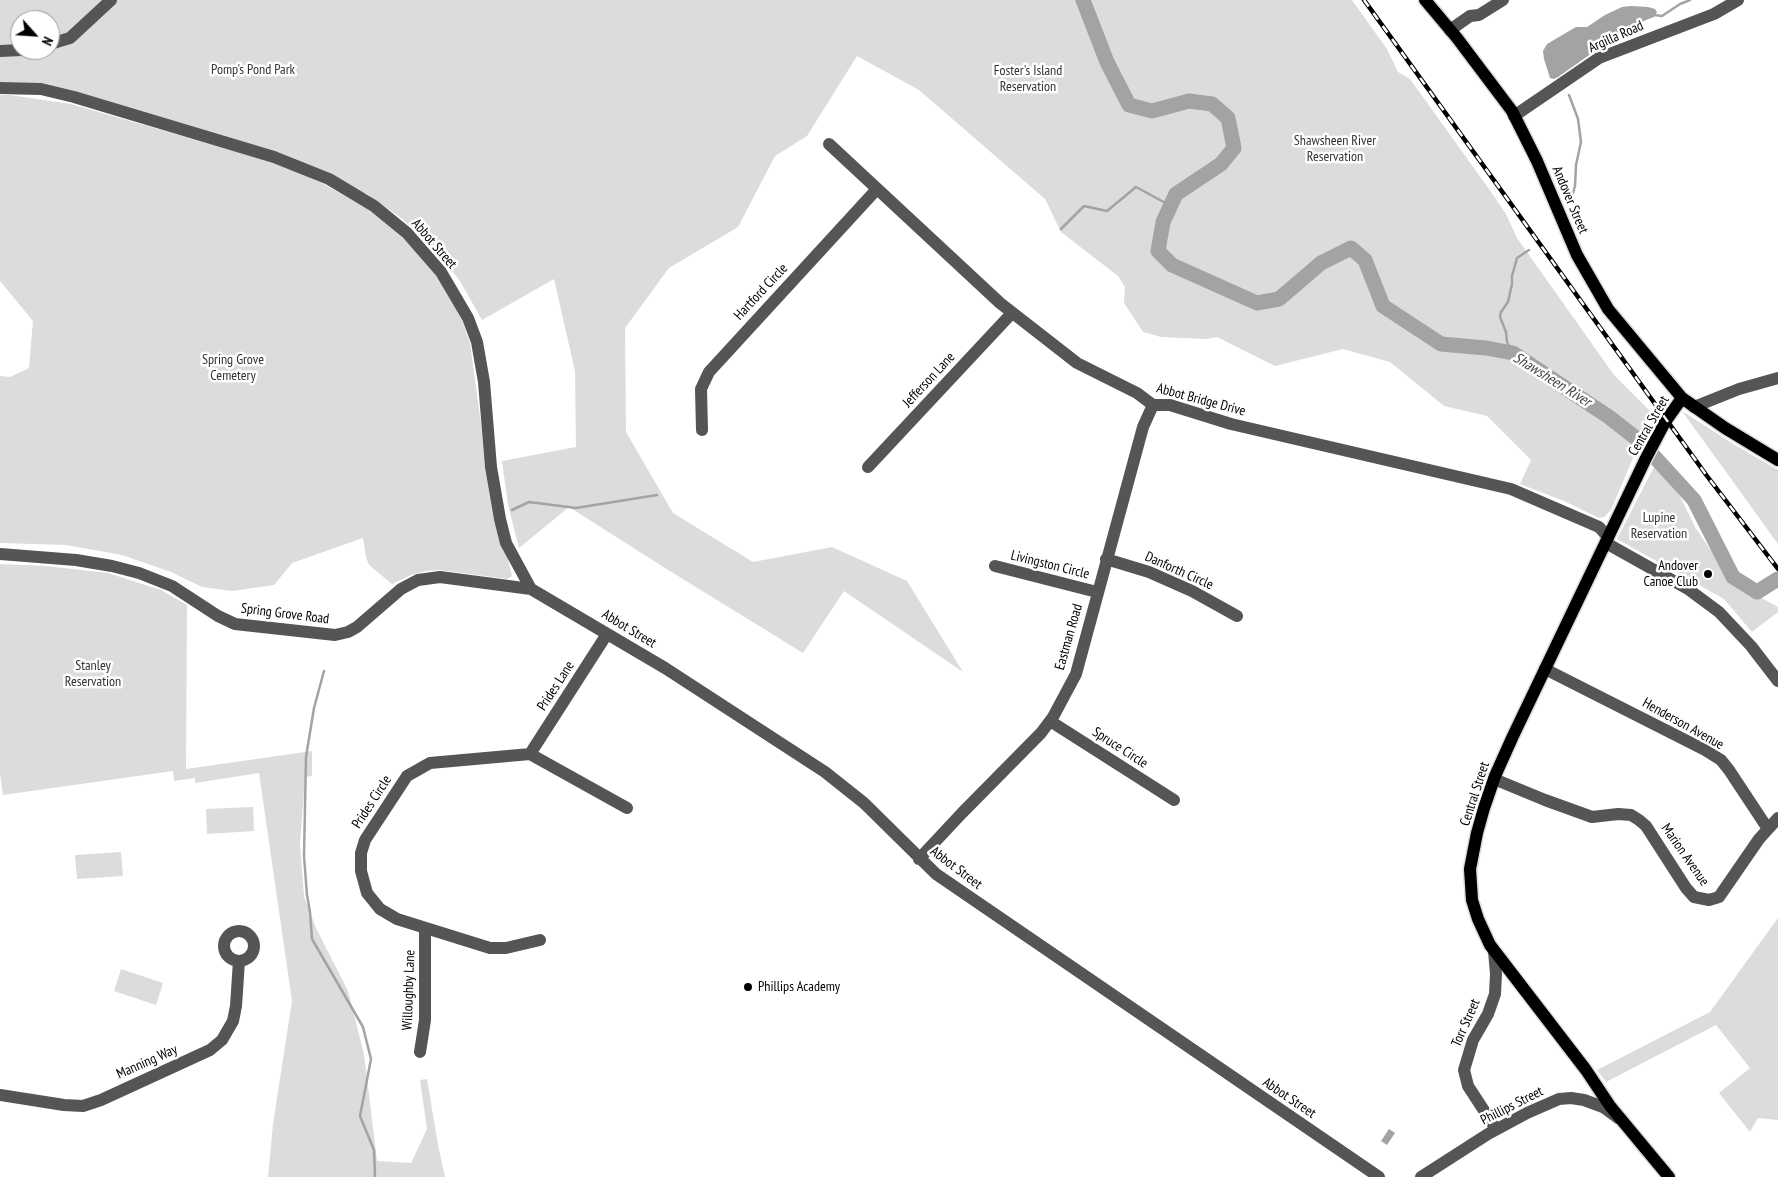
<!DOCTYPE html>
<style>
body{margin:0}
#map{position:relative;width:1778px;height:1177px;overflow:hidden;background:#fff;font-family:"PT Sans Narrow",sans-serif}
canvas{display:block}
.north{position:absolute;left:10px;top:10px;width:50px;height:50px;box-sizing:border-box;background:#fff;border:1px solid #999;border-radius:50%;rotate:116deg;font-size:14px;font-weight:700;line-height:20px;text-align:center;color:#000}
.north::after{content:'';display:block;margin:auto;width:18px;height:22px;background:#000;clip-path:polygon(50% 0,100% 100%,50% 72%,0 100%)}
</style>
<div id="map">
<canvas width="1778" height="1177"></canvas>
<div class="north">N</div>
</div>
<script>
const ctx = document.querySelector('canvas').getContext('2d');
ctx.lineJoin = 'round';
function fillPath(path, color) { ctx.fillStyle = color; ctx.fill(path, 'evenodd'); }
const poly = rows => new Path2D(rows.map(r => 'M' + r).join(''));
function stroke(path, color, width, dash) { ctx.strokeStyle = color; ctx.lineWidth = width; ctx.lineCap = dash ? 'butt' : 'round'; ctx.setLineDash(dash || []); ctx.stroke(path); }
function label(font, color, halo, rows, align = 'center') {
  ctx.font = font + ' "PT Sans Narrow",sans-serif'; ctx.lineWidth = 5; ctx.setLineDash([]); ctx.textBaseline = 'middle'; ctx.strokeStyle = halo; ctx.fillStyle = color; for (const [text, x, y, turn = 0] of rows) {
    ctx.save(); ctx.translate(x, y); ctx.rotate((+turn || 0) * Math.PI / 180); ctx.textAlign = isNaN(turn) ? turn : align; if (halo) ctx.strokeText(text, 0, 0); ctx.fillText(text, 0, 0); ctx.restore();
  }
}
fillPath(poly([
 [0,0,1352,0,1387,49,1398,72,1410,79,1489,189,1506,214,1517,238,1614,375,1652,413,1611,510,1604,517,1599,518,1564,501,1520,484,1531,460,1487,416,1444,406,1390,362,1343,349,1275,366,1217,337,1206,339,1161,337,1143,332,1124,303,1125,287,1118,276,1061,232,1045,199,919,90,857,56,807,136,775,156,738,227,669,268,625,328,626,432,673,513,753,562,832,547,907,581,963,672,844,591,803,653,665,568,569,507,519,548,508,505,502,461,576,447,575,371,554,279,482,320,460,281,433,247,401,218,367,194,258,146,0,85],
 [20,20,50,20,50,50,20,50],
 [0,95,10,95,71,104,279,164,322,183,371,211,404,237,436,274,461,318,470,343,481,424,485,467,491,504,508,559,512,576,507,579,440,570,426,571,411,575,392,584,369,565,366,557,363,538,292,563,274,585,232,591,202,587,171,572,122,555,66,545,0,543,0,376,10,377,29,368,33,321,0,281],
 [1682,411,1735,445,1778,470,1778,544],
 [1660,455,1695,527,1732,582,1778,607,1778,612,1752,632,1724,599,1617,539],
 [0,564,46,566,108,573,161,590,187,605,186,769,312,751,312,776,305,777,300,844,304,896,316,928,348,991,364,1054,377,1161,411,1163,427,1129,420,1080,427,1079,438,1145,445,1177,268,1177,273,1124,292,1001,259,773,195,783,195,778,174,781,173,771,3,795,0,773],
 [253,807,254,831,207,834,206,809],
 [121,852,123,876,77,879,75,855],
 [1778,918,1778,1120,1758,1118,1750,1132,1719,1093,1750,1068,1716,1025,1606,1082,1597,1070,1710,1012],
 [121,969,163,983,156,1005,114,991]
]), '#dcdcdc');
fillPath(poly([
 [1631,6,1648,7,1655,9,1657,12,1654,17,1646,20,1615,37,1558,77,1554,79,1550,78,1544,59,1543,51,1547,44,1576,27,1587,27,1605,15,1622,7],
 [1389,1129,1395,1133,1387,1145,1381,1141]
]), '#a3a3a3');
stroke(poly([
 [1654,15,1662,16,1680,4,1690,0],
 [1569,95,1578,119,1581,142,1576,165,1575,186,1573,193],
 [1061,229,1084,206,1107,211,1136,187,1171,206],
 [1513,353,1507,342,1506,332,1500,317,1501,312,1508,302,1512,284,1512,276,1517,258,1529,250],
 [512,510,529,502,576,508,657,495],
 [324,671,314,708,306,757,304,856,307,895,310,912,312,939,363,1027,371,1059,360,1116,374,1150,375,1177]
]), '#a3a3a3', 2.5);
stroke(poly([
 [1083,0,1107,62,1129,105,1152,111,1189,101,1212,104,1228,118,1234,148,1221,164,1176,194,1163,222,1158,251,1172,265,1257,303,1279,299,1321,263,1351,248,1365,260,1383,306,1441,344,1486,348,1513,353,1609,417,1641,442,1694,500,1733,577,1757,592,1778,579]
]), '#a3a3a3', 15);
const major = poly([
 [1425,0,1457,38,1512,111,1537,161,1577,255,1608,309,1682,398,1725,428,1778,460],
 [1669,1177,1610,1106,1586,1070,1490,945,1478,919,1472,900,1470,869,1477,833,1484,808,1495,776,1513,736,1646,458,1665,422,1682,398]
]);
stroke(major, '#dbdbdb', 15);
stroke(poly([
 [1450,30,1470,16,1479,15,1503,0],
 [50,44,70,38,111,0],
 [0,51,22,50],
 [0,88,41,89,74,97,274,157,329,179,374,206,407,233,441,272,468,318,477,342,484,382,491,467,500,519,506,543,531,589,665,668,825,772,864,803,936,874,1379,1177],
 [1514,116,1599,58,1714,14,1738,0],
 [829,144,1000,303,1077,363,1137,393,1153,405,1170,405,1231,424,1511,489,1599,527,1608,537],
 [1694,407,1739,389,1778,378],
 [702,430,701,389,709,372,877,189],
 [868,467,1012,313],
 [1606,543,1688,589,1719,612,1751,646,1778,681],
 [0,554,76,560,112,566,139,573,172,586,218,616,235,624,335,635,348,632,357,627,401,589,418,580,440,577,531,589],
 [1106,559,1149,572,1192,591,1237,616],
 [995,566,1097,592],
 [1545,669,1705,750,1721,760,1729,770,1768,829,1778,818],
 [1050,721,1174,800],
 [530,754,607,634],
 [1494,779,1545,800,1592,817,1618,814,1631,815,1639,820,1646,826,1686,888,1694,897,1709,900,1719,897,1759,839,1768,829],
 [919,859,962,813,1041,733,1053,717,1076,674,1143,427,1153,405],
 '224 946a15 15 0 1 1 30 0a15 15 0 1 1-30 0Z',
 [540,940,506,948,490,948,397,919,380,909,367,893,361,871,361,853,365,840,407,776,430,763,530,754,627,808],
 [1494,951,1496,974,1495,994,1488,1014,1473,1040,1464,1070,1468,1086,1496,1129],
 [420,1052,425,1020,425,929],
 [0,1095,64,1105,83,1106,101,1100,210,1050,222,1040,233,1021,236,1006,239,961],
 [1421,1177,1488,1134,1527,1113,1559,1099,1571,1098,1584,1100,1603,1107,1618,1118]
]), '#555', 12);
stroke(major, '#000', 12);
const rail = poly([
 [1364,0,1707,476,1778,569]
]);
stroke(rail, '#000', 4.5);
stroke(rail, '#fff', 2.5, [8]);
for (const [x, y, r, color] of [
 [1708,574,5,"#000"],
 [748,987,5,"#000"]
]) { const dot = new Path2D(); dot.arc(x, y, r, 0, 2 * Math.PI); ctx.fillStyle = color; ctx.fill(dot); stroke(dot, '#fff', 2); }
label('14px', '#000', '#fff', [
 ["Argilla Road",1616,37,-24],
 ["Andover Street",1570,200,67],
 ["Abbot Street",434,244,49],
 ["Hartford Circle",761,292,-47],
 ["Jefferson Lane",929,380,-47],
 ["Abbot Bridge Drive",1201,400,15],
 ["Central Street",1649,426,-60],
 ["Livingston Circle",1050,565,14],
 ["Danforth Circle",1179,571,24],
 ["Spring Grove Road",285,614,7],
 ["Abbot Street",629,629,31],
 ["Eastman Road",1069,637,-74],
 ["Prides Lane",556,686,-57],
 ["Henderson Avenue",1683,724,29],
 ["Spruce Circle",1120,748,33],
 ["Central Street",1475,794,-72],
 ["Prides Circle",372,802,-57],
 ["Marion Avenue",1685,855,55],
 ["Abbot Street",956,868,37],
 ["Willoughby Lane",409,990,-88],
 ["Torr Street",1466,1023,-66],
 ["Manning Way",147,1062,-24],
 ["Abbot Street",1289,1098,34],
 ["Phillips Street",1512,1106,-27]
]);
label('14px', '#333', '#fff', [
 ["Pomp's Pond Park",253,70],
 ["Foster's Island",1028,71],
 ["Reservation",1028,87],
 ["Shawsheen River",1335,141],
 ["Reservation",1335,157],
 ["Spring Grove",233,360],
 ["Cemetery",233,376],
 ["Lupine",1659,518],
 ["Reservation",1659,534],
 ["Stanley",93,666],
 ["Reservation",93,682]
]);
label('14px', '#000', '#fff', [
 ["Andover",1698,566],
 ["Canoe Club",1698,582],
 ["Phillips Academy",758,987,"left"]
], 'right');
label('italic 15px', '#444', '#fff', [
 ["Shawsheen River",1552,380,32]
]);
</script>
